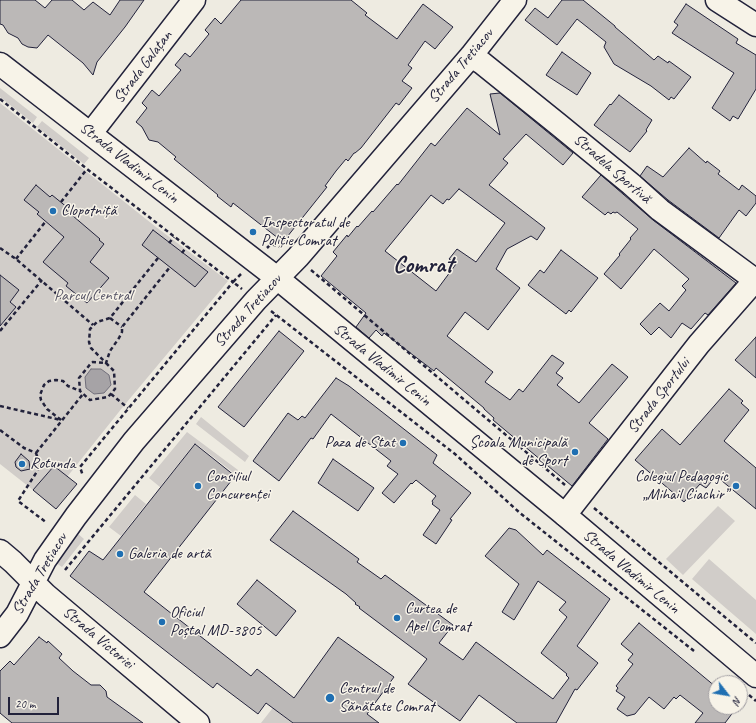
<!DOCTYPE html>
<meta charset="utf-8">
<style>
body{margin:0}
#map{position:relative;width:756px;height:723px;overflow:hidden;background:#eeebe1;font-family:Caveat,sans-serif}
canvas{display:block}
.north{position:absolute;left:708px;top:675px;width:40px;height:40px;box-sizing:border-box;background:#f7f3e8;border:1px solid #a29fa3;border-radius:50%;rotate:121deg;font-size:11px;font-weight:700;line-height:16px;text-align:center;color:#22223b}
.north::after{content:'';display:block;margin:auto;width:14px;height:18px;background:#1f6fb2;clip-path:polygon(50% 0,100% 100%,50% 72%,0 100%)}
.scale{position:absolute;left:8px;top:697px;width:51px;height:18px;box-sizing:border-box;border:2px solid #22223b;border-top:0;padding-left:5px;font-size:12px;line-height:14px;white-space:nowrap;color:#22223b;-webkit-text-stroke:3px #f7f3e8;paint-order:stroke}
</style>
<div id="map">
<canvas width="756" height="723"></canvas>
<div class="north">N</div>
<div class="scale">20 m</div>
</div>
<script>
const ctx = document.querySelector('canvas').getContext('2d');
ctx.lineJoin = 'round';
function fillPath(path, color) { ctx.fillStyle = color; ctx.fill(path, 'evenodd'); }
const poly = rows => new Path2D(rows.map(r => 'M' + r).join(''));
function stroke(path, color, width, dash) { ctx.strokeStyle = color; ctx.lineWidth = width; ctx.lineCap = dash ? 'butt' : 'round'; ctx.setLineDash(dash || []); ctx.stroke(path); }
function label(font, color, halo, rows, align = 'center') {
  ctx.font = font + ' Caveat,sans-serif'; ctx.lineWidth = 3; ctx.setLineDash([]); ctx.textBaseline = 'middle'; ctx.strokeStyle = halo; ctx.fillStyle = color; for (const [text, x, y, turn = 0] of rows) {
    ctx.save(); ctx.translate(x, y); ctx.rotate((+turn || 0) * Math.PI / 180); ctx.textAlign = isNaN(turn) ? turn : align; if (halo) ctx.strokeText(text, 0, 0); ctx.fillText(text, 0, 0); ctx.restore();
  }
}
fillPath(poly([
 [0,88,37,117,33,123,0,97],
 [0,103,156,227,228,281,122,408,67,477,54,466,33,490,0,464],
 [42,121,89,158,84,164,37,127],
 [201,417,249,456,245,462,196,424],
 [187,432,238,470,235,474,195,443,160,487,149,478],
 [135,495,146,504,121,536,109,527],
 [718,506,735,521,683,575,666,559],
 [77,533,84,539,62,567,56,563],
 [709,559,756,600,756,634,692,579],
 [275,705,280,714,292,723,261,723]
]), '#d1cdc9');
const water = poly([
 [91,369,101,369,109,375,111,385,104,393,94,394,86,388,85,377,91,369]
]);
fillPath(water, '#a6a3a6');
stroke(water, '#716f7b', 1);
const building = poly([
 [0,0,35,0,45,8,52,0,72,0,84,10,93,2,110,15,120,0,144,0,125,27,97,62,93,75,83,63,48,35,37,48,28,47,22,44,18,38,8,33,3,25,0,24,0,0],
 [241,0,351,0,367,13,365,15,397,39,423,4,453,27,435,49,425,41,408,65,412,68,402,81,412,88,399,105,396,103,361,148,355,153,354,153,348,161,346,159,336,171,325,186,327,187,283,242,233,203,231,207,217,196,218,195,174,159,176,157,158,142,149,140,142,127,136,122,147,108,142,103,152,90,159,96,181,70,175,65,185,53,190,57,209,34,205,30,215,18,221,24,241,0],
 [562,0,583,0,615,26,615,27,654,60,658,56,668,63,669,61,691,77,674,99,671,97,669,100,651,86,614,64,604,47,606,42,577,19,557,45,525,20,535,8,548,18,562,0],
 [686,4,738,39,736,43,756,55,756,89,738,119,733,116,730,121,712,108,734,73,672,33,678,25,674,22,686,4],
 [562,52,591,73,577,95,546,75,562,52],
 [500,93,573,153,563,165,526,134,503,159,508,163,489,185,545,228,537,240,531,236,507,249,496,269,520,288,488,330,465,312,447,336,493,372,485,382,510,400,519,389,523,392,552,355,564,363,556,373,563,378,557,385,579,403,612,364,628,377,589,423,608,439,572,486,493,420,494,418,484,409,484,408,436,368,434,371,384,333,382,336,376,330,369,338,356,327,366,313,321,276,337,256,333,252,347,235,348,237,357,226,358,227,372,211,373,212,397,184,398,185,431,143,435,146,467,108,500,135,490,94,500,93],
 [459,189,505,223,476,262,457,249,449,259,456,264,436,291,385,251,431,195,443,204,447,199,449,200,459,189],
 [619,95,652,120,646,130,647,131,630,152,594,125,610,104,611,105,619,95],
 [689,148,706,163,707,161,720,171,718,174,739,190,742,185,756,196,756,203,746,216,739,210,719,238,668,200,640,176,647,166,663,177,689,148],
 [601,175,653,220,736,283,708,315,705,313,691,329,682,323,671,338,659,327,651,335,640,324,660,303,669,311,686,290,682,286,689,279,654,249,621,289,604,274,620,255,619,254,631,239,630,238,638,229,617,212,615,213,613,212,611,214,608,212,605,215,582,197,601,175],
 [36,185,50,197,52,195,68,208,66,210,100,239,99,240,104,244,90,262,109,278,87,303,66,286,68,283,43,262,64,237,37,214,39,212,24,200,36,185],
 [153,230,208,272,195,287,142,245,153,230],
 [561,250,598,278,571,312,569,310,566,314,528,285,540,270,544,273,561,250],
 [0,275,19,290,10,302,16,307,0,326,0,275],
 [279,331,304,351,244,427,218,407,279,331],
 [756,337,756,378,735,360,756,337],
 [336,378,349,386,437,455,433,463,471,493,450,519,452,520,436,544,423,535,440,510,432,504,433,503,432,501,436,496,416,480,412,484,411,483,394,503,382,493,398,474,387,466,391,461,331,414,313,439,311,438,279,481,253,461,288,413,298,420,302,416,305,418,336,378],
 [729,389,743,401,741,403,749,410,724,441,756,468,756,509,716,476,706,488,700,484,684,502,635,460,662,429,680,445,729,389],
 [195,444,235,476,144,592,251,676,257,669,294,698,338,637,394,677,367,714,379,723,293,723,266,703,258,714,217,683,213,688,70,576,89,551,103,560,195,444],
 [21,454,29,461,30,469,21,471,16,467,15,462,21,454],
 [333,459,374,488,358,511,318,483,333,459],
 [54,466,77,484,56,509,33,490,54,466],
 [293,511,359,559,357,562,381,579,385,575,453,625,439,643,463,660,476,642,553,699,569,678,566,675,567,674,541,653,567,617,559,610,566,602,538,581,514,620,502,612,519,584,485,556,509,528,516,530,543,555,547,550,610,599,577,646,598,663,577,690,575,689,556,723,517,723,479,695,460,721,408,684,427,659,359,608,360,607,355,604,356,603,346,594,270,540,293,511],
 [257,580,296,611,276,636,237,604,257,580],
 [639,623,716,687,716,707,737,707,725,723,695,723,703,713,680,695,676,699,674,697,664,709,649,697,635,714,627,716,617,709,625,697,616,691,618,688,616,686,633,664,628,660,633,654,621,644,639,623],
 [39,637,47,643,48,641,62,654,59,658,73,671,91,685,100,685,106,691,107,697,143,723,12,723,0,713,0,671,10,661,14,665,39,637]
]);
fillPath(building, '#bbb8b7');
stroke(building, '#22223b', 1);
const minor = poly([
 [717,0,756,25],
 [471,56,482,63,559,125,631,184,660,210,755,280],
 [91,133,194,0],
 [565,515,699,344,756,279],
 [0,551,13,562,46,595,198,723],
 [0,636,17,614,45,560,76,516,134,441,256,300,298,257,471,56,515,0]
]);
const major = poly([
 [0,64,277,278,565,515,756,676]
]);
stroke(minor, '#22223b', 25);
stroke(major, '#22223b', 25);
stroke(poly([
 [0,99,87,169,233,282,80,467,83,476],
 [61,202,87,169],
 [169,243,174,237],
 [0,248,16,259,93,325],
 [267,248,271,244,280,247],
 [182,253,187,246],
 [158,258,110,318,97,322,90,329,89,342,91,348,106,363,110,351,119,338,122,332,122,327,170,267],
 [16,259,46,221],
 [311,270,565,485],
 [241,274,233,282,242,289],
 [271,311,455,454,520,513,694,651],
 [110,318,122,327],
 [0,331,42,280],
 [92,362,106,363,114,371,115,389,108,397,90,400,80,391,79,378,92,362],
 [111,394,128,408],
 [0,406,61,420],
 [61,420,47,409,41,400,40,395,44,385,49,381,56,380,63,381,68,386,80,391],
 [0,430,24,448,36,453],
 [36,453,39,462,38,470,18,501,47,523],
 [36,453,83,394],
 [594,508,756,643],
 [65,570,276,315],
 [749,695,756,701]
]), '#22223b', 2.5, [4, 3]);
stroke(minor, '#f7f3e8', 22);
stroke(major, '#f7f3e8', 22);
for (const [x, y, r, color] of [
 [53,211,4,"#1f6fb2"],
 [253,232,4,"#1f6fb2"],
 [403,443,4,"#1f6fb2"],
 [575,452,4,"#1f6fb2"],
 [22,464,4,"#1f6fb2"],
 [198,486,4,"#1f6fb2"],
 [736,486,4,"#1f6fb2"],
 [120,554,4,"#1f6fb2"],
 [397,618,4,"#1f6fb2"],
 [162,622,4,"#1f6fb2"],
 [330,698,5,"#1f6fb2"]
]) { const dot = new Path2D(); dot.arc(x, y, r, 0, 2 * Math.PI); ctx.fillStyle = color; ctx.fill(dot); stroke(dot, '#f7f3e8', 1.5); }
label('16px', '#22223b', '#f7f3e8', [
 ["Strada Tretiacov",461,66,-50],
 ["Strada Galațan",143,67,-53],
 ["Strada Vladimir Lenin",129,163,38],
 ["Stradela Sportivă",612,169,41],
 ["Strada Tretiacov",248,311,-48],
 ["Strada Vladimir Lenin",382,365,39],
 ["Strada Sportului",659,396,-52],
 ["Strada Vladimir Lenin",631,572,40],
 ["Strada Tretiacov",40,574,-59],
 ["Strada Victoriei",98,638,40]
]);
label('16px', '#22223b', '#f7f3e8', [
 ["Clopotniță",61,211],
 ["Inspectoratul de",261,223],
 ["Poliție Comrat",261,241],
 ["Paza de Stat",395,443,"right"],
 ["Școala Municipală",567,443,"right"],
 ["de Sport",567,461,"right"],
 ["Rotunda",30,464],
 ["Consiliul",206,477],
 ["Concurenței",206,495],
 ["Colegiul Pedagogic",728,477,"right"],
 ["„Mihail Ciachir”",728,495,"right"],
 ["Galeria de artă",128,554],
 ["Curtea de",405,609],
 ["Apel Comrat",405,627],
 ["Oficiul",170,613],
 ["Poștal MD-3805",170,631],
 ["Centrul de",339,689],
 ["Sănătate Comrat",339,707]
], 'left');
label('16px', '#575566', '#f7f3e8', [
 ["Parcul Central",93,296]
]);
label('bold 24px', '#22223b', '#f7f3e8', [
 ["Comrat",423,266]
]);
</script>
